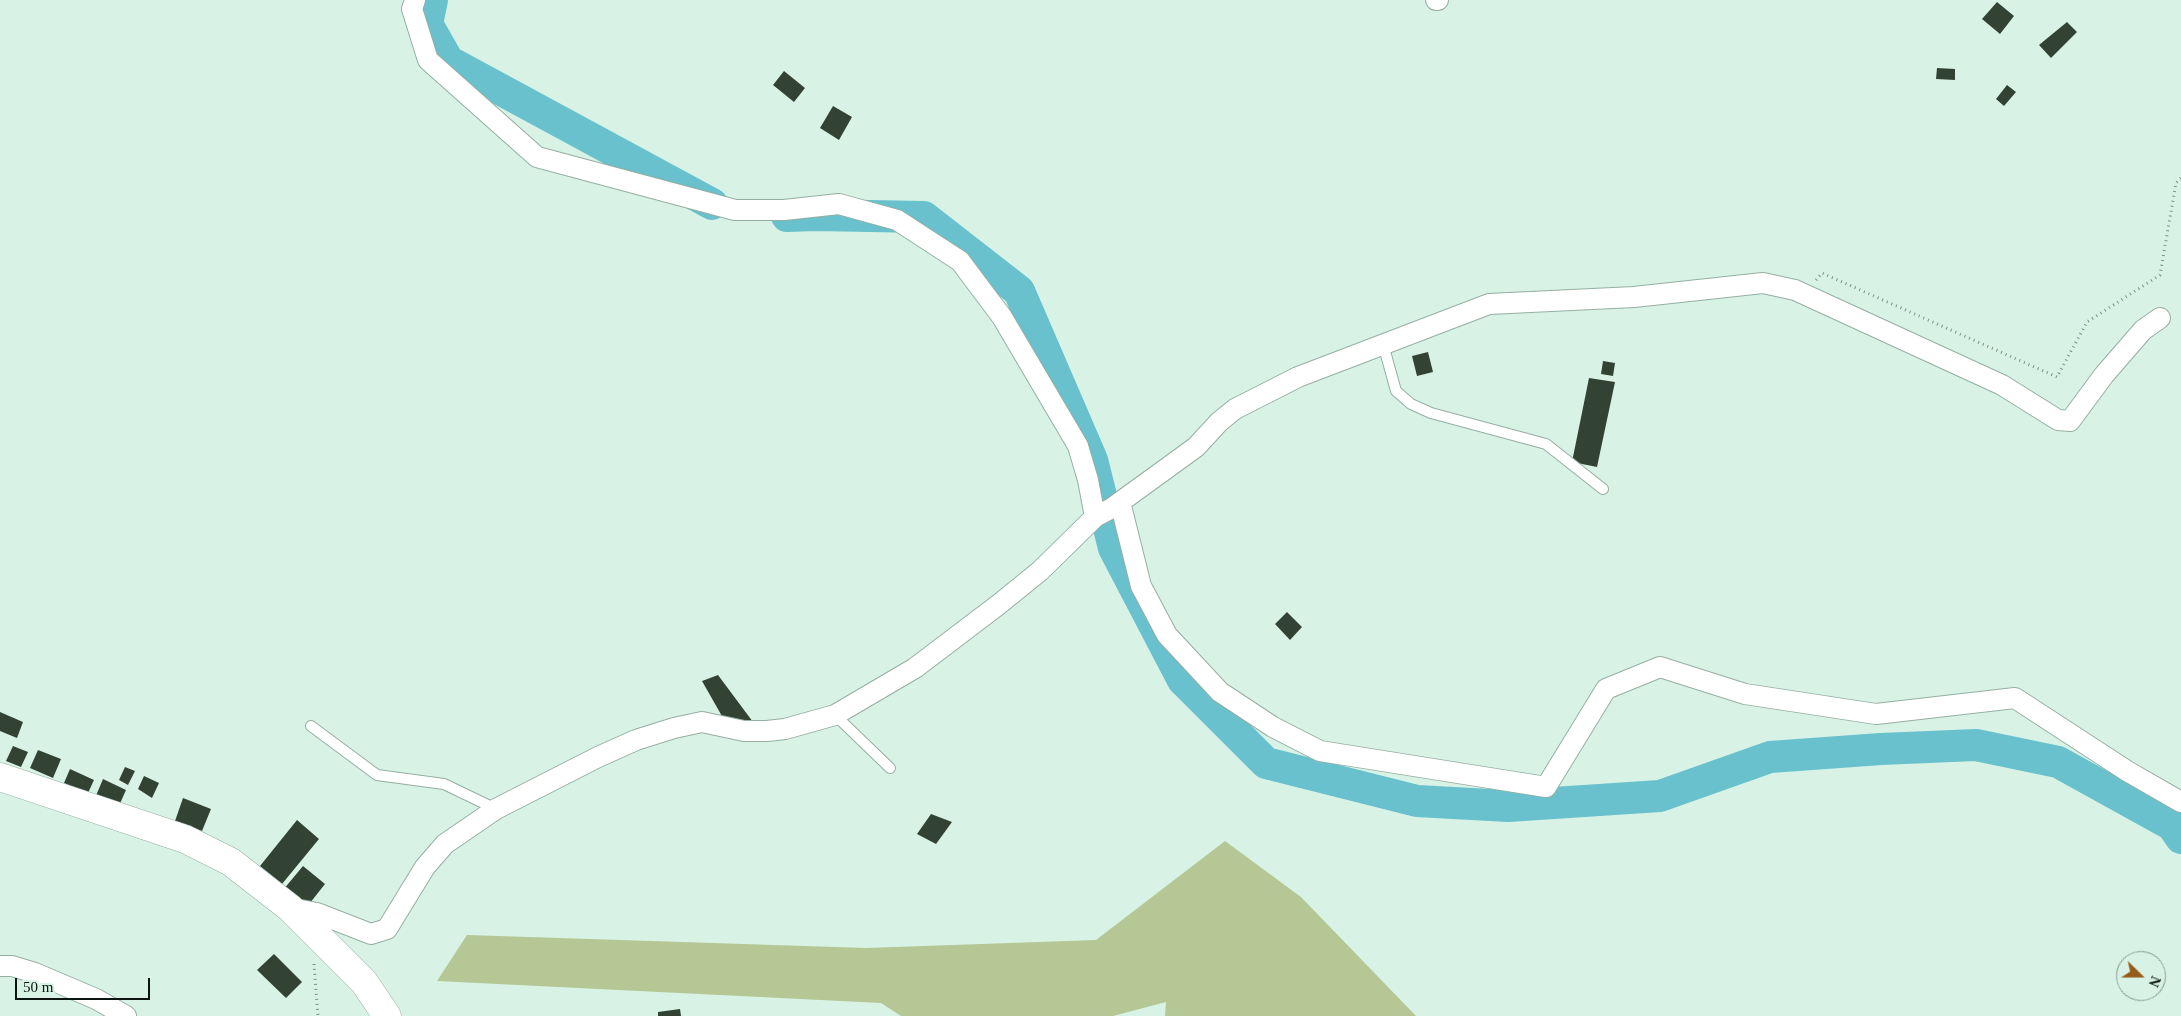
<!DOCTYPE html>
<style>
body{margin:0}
#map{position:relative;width:2181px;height:1016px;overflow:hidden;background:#d8f3e6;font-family:Georgia,serif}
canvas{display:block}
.north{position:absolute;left:2116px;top:951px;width:50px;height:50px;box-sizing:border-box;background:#d8f3e6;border:1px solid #869a90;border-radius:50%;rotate:112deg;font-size:14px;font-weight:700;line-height:20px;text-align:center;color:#0b1410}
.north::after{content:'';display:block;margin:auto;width:18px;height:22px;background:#965c1b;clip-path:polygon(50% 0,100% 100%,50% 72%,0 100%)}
.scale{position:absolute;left:15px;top:978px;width:135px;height:22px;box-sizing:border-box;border:2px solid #0b1410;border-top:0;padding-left:6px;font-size:15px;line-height:18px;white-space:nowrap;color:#0b1410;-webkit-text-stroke:4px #d8f3e6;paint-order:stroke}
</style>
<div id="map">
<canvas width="2181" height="1016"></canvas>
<div class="north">N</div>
<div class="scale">50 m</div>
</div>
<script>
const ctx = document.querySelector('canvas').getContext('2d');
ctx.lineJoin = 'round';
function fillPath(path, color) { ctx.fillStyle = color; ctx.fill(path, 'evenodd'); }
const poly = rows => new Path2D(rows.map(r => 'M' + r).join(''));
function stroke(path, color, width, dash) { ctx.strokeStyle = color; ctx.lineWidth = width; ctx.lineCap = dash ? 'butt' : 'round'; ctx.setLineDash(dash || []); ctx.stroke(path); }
fillPath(poly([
 [1225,841,1301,897,1416,1016,1165,1016,1166,1002,1113,1016,901,1016,881,1003,437,981,467,935,866,948,1096,940]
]), '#b4c794');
stroke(poly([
 [432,0,427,24,448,61,712,204],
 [787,216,815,215,924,217,1019,291,1092,460,1114,548,1183,680,1266,763,1417,801,1508,806,1660,796,1770,757,1881,749,1976,745,2058,762,2172,825,2181,838]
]), '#68c1cd', 32);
fillPath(poly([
 [1997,2,2014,16,2000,34,1982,19],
 [2067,22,2077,32,2051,58,2039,45],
 [1937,68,1955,69,1955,80,1936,79],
 [784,71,805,88,794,102,773,85],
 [2007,85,2016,92,2004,106,1996,99],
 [833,106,852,117,839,140,820,128],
 [1428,352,1433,372,1417,376,1412,356],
 [1603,361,1615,363,1613,376,1601,374],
 [1589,378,1615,382,1597,467,1572,462],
 [1287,612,1302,627,1290,640,1275,624],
 [718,675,753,722,727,725,702,681],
 [0,712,23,722,17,738,0,731],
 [13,746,28,752,21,767,6,761],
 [38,750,61,759,53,778,30,768],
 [125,767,135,771,128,785,119,780],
 [70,769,94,780,88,793,64,783],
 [144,776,159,783,152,798,138,789],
 [103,779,126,790,118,808,95,798],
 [183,798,211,809,202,831,175,821],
 [931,814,952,822,936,844,917,834],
 [297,820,319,839,282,884,260,866],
 [303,866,325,884,306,908,283,890],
 [274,954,302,982,286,998,257,970],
 [680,1009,681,1016,658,1016,658,1012]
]), '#334333');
const lane = poly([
 [1383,344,1396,391,1411,404,1431,413,1546,444,1603,489],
 [835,715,890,768],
 [311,726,377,775,444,784,496,809]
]);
const street = poly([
 [415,0,412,9,428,60,537,157,735,210,784,210,839,204,897,220,960,261,1002,317,1078,446,1088,480,1095,517],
 [1436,0,1438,0],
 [1120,502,1141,586,1167,635,1220,692,1273,727,1320,751,1546,787,1606,689,1660,667,1745,694,1876,714,2015,698,2127,771,2181,802],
 [290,908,317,913,371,934,387,929,425,867,445,844,496,809,598,757,636,740,674,728,702,722,744,731,767,731,785,729,835,715,915,668,998,605,1040,571,1095,517,1112,508,1196,447,1219,422,1235,409,1298,377,1489,304,1634,297,1763,283,1795,290,2002,385,2058,420,2070,421,2104,375,2143,330,2160,318],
 [0,966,12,966,35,973,96,999,126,1016]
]);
const secondary = poly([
 [0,777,185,839,231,862,290,908,364,982,387,1016]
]);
stroke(lane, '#95afa3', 12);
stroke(street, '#95afa3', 22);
stroke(secondary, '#95afa3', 29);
stroke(poly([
 [1816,280,1822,273,2057,377,2087,322,2160,275,2176,183,2181,178],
 [314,964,318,1016]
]), '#7e9188', 3, [1, 4]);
stroke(lane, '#fff', 10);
stroke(street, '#fff', 20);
stroke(secondary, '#fff', 28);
</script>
